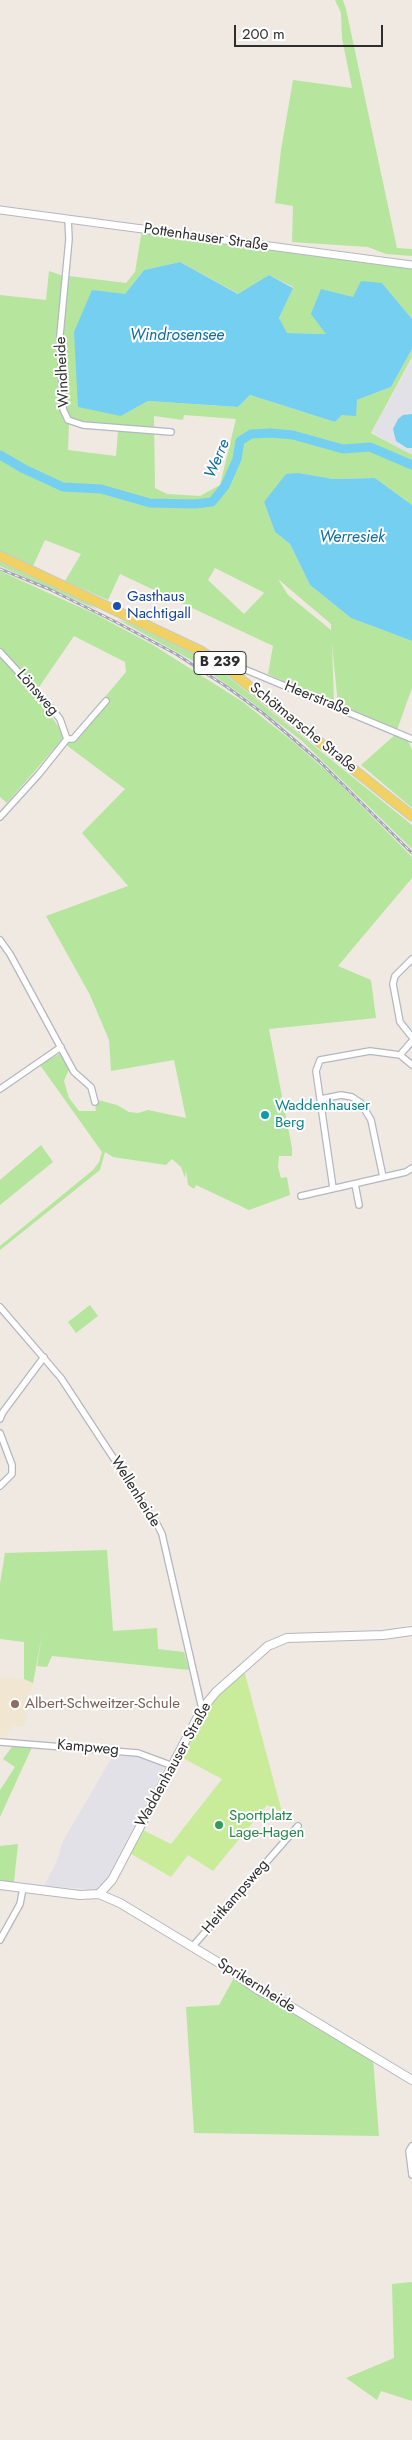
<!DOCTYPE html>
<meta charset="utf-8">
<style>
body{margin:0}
#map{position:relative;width:412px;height:2440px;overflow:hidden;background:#efe9e1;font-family:Jost,sans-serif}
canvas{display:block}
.scale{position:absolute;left:234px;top:25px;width:149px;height:22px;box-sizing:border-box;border:2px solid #2e2e2e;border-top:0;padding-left:6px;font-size:15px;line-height:18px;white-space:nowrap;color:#2e2e2e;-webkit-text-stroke:4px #fff;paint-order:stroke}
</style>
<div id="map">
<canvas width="412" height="2440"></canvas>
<div class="scale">200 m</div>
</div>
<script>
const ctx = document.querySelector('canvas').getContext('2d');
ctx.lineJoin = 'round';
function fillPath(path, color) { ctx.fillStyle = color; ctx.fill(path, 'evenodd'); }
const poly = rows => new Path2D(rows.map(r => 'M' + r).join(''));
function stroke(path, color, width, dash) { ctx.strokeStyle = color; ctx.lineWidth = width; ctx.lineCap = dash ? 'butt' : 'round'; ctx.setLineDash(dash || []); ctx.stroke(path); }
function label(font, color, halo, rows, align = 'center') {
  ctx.font = font + ' Jost,sans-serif'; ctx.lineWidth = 4; ctx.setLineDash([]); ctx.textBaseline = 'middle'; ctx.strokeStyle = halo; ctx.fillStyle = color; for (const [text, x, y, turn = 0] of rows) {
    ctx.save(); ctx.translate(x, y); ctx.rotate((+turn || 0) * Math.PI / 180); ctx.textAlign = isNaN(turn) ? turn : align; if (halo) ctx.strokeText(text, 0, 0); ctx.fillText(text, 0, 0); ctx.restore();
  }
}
fillPath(poly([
 [412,359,412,456,372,432],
 [115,1752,136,1754,165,1766,101,1890,44,1886,56,1863,63,1841]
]), '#e3e1e8');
fillPath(poly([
 [0,1677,24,1679,33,1683,24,1727,15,1725,4,1738,0,1737]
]), '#f0e6d1');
fillPath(poly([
 [335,0,343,0,346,9,397,248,412,249,412,256,386,254,368,247,292,242,293,206,275,203,281,150,293,80,352,88,342,38,341,13],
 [142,230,381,265,412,266,412,319,382,283,353,297,326,334,286,333,279,318,293,287,269,275,239,294,180,262,144,270,125,294,121,416,148,401,238,407,250,395,335,422,357,400,391,387,412,349,412,357,371,433,412,455,412,505,375,478,333,479,299,473,264,502,275,532,290,544,310,585,351,618,412,641,412,688,397,730,338,705,332,644,334,704,268,674,273,646,120,574,108,600,65,581,81,554,45,540,33,566,0,553,0,295,46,300,49,271,64,276,57,336,59,397,65,396,63,336,69,276,126,283,135,272],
 [184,415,236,419,220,485,200,496,167,494,155,488,154,416,183,420],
 [69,424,87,429,118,431,116,456,68,450],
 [215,568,263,592,264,593,244,614,208,580],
 [278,579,331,624,331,630,288,595],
 [0,562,86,602,98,610,0,566],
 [0,571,95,614,153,645,243,702,297,745,331,775,412,857,412,878,338,966,371,980,376,1018,269,1029,292,1148,292,1156,279,1156,278,1167,281,1178,287,1177,290,1195,249,1210,196,1185,194,1189,188,1185,186,1170,185,1178,181,1167,172,1159,166,1165,113,1157,105,1152,100,1170,0,1250,0,1246,93,1170,99,1162,102,1152,40,1065,61,1053,69,1069,64,1081,69,1098,79,1111,96,1111,94,1099,117,1105,129,1112,138,1113,148,1110,186,1118,174,1060,111,1071,109,1040,90,995,46,916,128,886,82,833,125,789,65,744,126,672,125,662,74,636,35,693,65,736,7,803,0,797],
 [117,619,129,623,195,654,225,674,412,825,412,849,302,741,246,698,193,661],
 [396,734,408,741,412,750,412,808,361,765],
 [41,1145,53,1162,0,1205,0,1180],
 [90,1305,98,1316,76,1333,68,1322],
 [107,1550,113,1631,157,1628,158,1649,184,1652,189,1670,52,1656,47,1667,37,1666,42,1635,33,1683,24,1679,24,1642,0,1639,0,1583,5,1553],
 [14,1744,33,1745,0,1817,0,1790,15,1767,3,1759],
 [18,1844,14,1882,0,1881,0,1846],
 [235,1976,373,2058,379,2136,194,2133,186,2007,219,2005],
 [412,2282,412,2401,381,2391,377,2400,346,2378,394,2358,392,2284]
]), '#b6e59e');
fillPath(poly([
 [244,1670,282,1812,267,1805,213,1871,188,1855,171,1877,128,1852,141,1829,171,1844,222,1779,181,1757,202,1716,218,1693]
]), '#c9ec9a');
fillPath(poly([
 [180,262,238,294,269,275,293,288,279,318,287,333,326,334,311,314,321,289,353,297,361,281,382,283,412,319,412,349,391,387,357,400,356,416,342,415,335,422,250,395,238,407,148,401,121,416,78,407,74,332,92,290,125,294,144,270],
 [412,414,412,448,407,448,396,441,393,429,398,419,403,415],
 [299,473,333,479,375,478,412,505,412,641,351,618,310,585,290,544,275,532,264,502,286,474]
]), '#75cff0');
stroke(poly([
 [0,455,24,469,63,487,101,489,150,503,195,504,212,502,225,486,237,459,240,441,251,434,271,433,293,435,343,449,370,447,412,465]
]), '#75cff0', 9);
const minor = poly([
 [68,219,69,239,60,335,63,409,68,420,83,425,171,432],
 [0,652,47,703,60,719,67,739,39,774,0,817],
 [222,665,232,664,412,739],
 [67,739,73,739,106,701],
 [0,940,10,954,74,1072,91,1087,95,1102],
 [412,959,395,976,393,984,400,1022,412,1037],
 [400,1055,412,1041],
 [0,1089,61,1047],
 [321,1099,341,1095,352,1097,361,1103,371,1120,383,1177],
 [355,1184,359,1205],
 [333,1188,316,1071,320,1060,370,1051,400,1055,412,1065],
 [301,1196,406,1172,412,1168],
 [0,1307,61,1378,158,1526,162,1534,202,1709],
 [0,1419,3,1412,44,1357],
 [0,1433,12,1465,12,1474,0,1486],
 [0,1742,138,1753,173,1766],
 [0,1940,20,1904,23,1888],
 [193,1946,298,1826],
 [412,2146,409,2151,412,2175]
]);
const tertiary = poly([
 [0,210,412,265]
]);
const secondary = poly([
 [0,1885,80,1895,99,1894,120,1903,229,1969,258,1990,283,2002,412,2080],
 [99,1894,112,1880,202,1709,216,1692,268,1646,287,1638,383,1635,412,1631]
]);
const primary = poly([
 [0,556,201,651,228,669,412,816]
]);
stroke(minor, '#b4b7c1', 8);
stroke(tertiary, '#b4b7c1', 9);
stroke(secondary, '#b4b7c1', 10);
stroke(primary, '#c9c9c9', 11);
stroke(minor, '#fff', 5.5);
stroke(tertiary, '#fff', 7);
stroke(secondary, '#fff', 8);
stroke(primary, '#f2d163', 9);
const rail = poly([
 [0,569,49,589,116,622,176,654,227,687,264,714,319,761,412,853]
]);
stroke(rail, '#a3a6b8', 3);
stroke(rail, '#fff', 1, [4]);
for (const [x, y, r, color] of [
 [117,606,5,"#1a4fb4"],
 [265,1115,5,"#0f9aa8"],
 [15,1704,5,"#8d6e63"],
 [219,1825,5,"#2e9e5b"]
]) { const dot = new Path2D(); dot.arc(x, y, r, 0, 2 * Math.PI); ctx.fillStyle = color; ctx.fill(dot); stroke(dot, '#fff', 2); }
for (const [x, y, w] of [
 [220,663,52]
]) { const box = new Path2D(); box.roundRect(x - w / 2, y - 11.5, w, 23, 4); ctx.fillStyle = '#fff'; ctx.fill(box); stroke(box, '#2e2e2e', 1); }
label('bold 14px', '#2e2e2e', null, [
 ["B 239",220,663]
]);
label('15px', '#2e2e2e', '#fff', [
 ["Pottenhauser Straße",206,238,8],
 ["Windheide",63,372,-93],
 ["Lönsweg",37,693,49],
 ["Heerstraße",317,699,22],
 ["Schötmarsche Straße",303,728,39],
 ["Wellenheide",135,1492,58],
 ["Kampweg",88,1748,5],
 ["Waddenhauser Straße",174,1765,-61],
 ["Heitkampsweg",236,1897,-49],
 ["Sprikernheide",256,1986,32]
]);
label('15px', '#164399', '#fff', [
 ["Gasthaus",127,597],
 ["Nachtigall",127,614]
], 'left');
label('15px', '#0d838f', '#fff', [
 ["Waddenhauser",275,1106],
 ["Berg",275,1123]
], 'left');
label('15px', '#785e54', '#fff', [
 ["Albert-Schweitzer-Schule",25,1704]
], 'left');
label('15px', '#27864d', '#fff', [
 ["Sportplatz",229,1816],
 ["Lage-Hagen",229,1833]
], 'left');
label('italic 16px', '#0d6fa3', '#fff', [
 ["Windrosensee",177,336],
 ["Werre",218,459,-67],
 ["Werresiek",352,538]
]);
</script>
